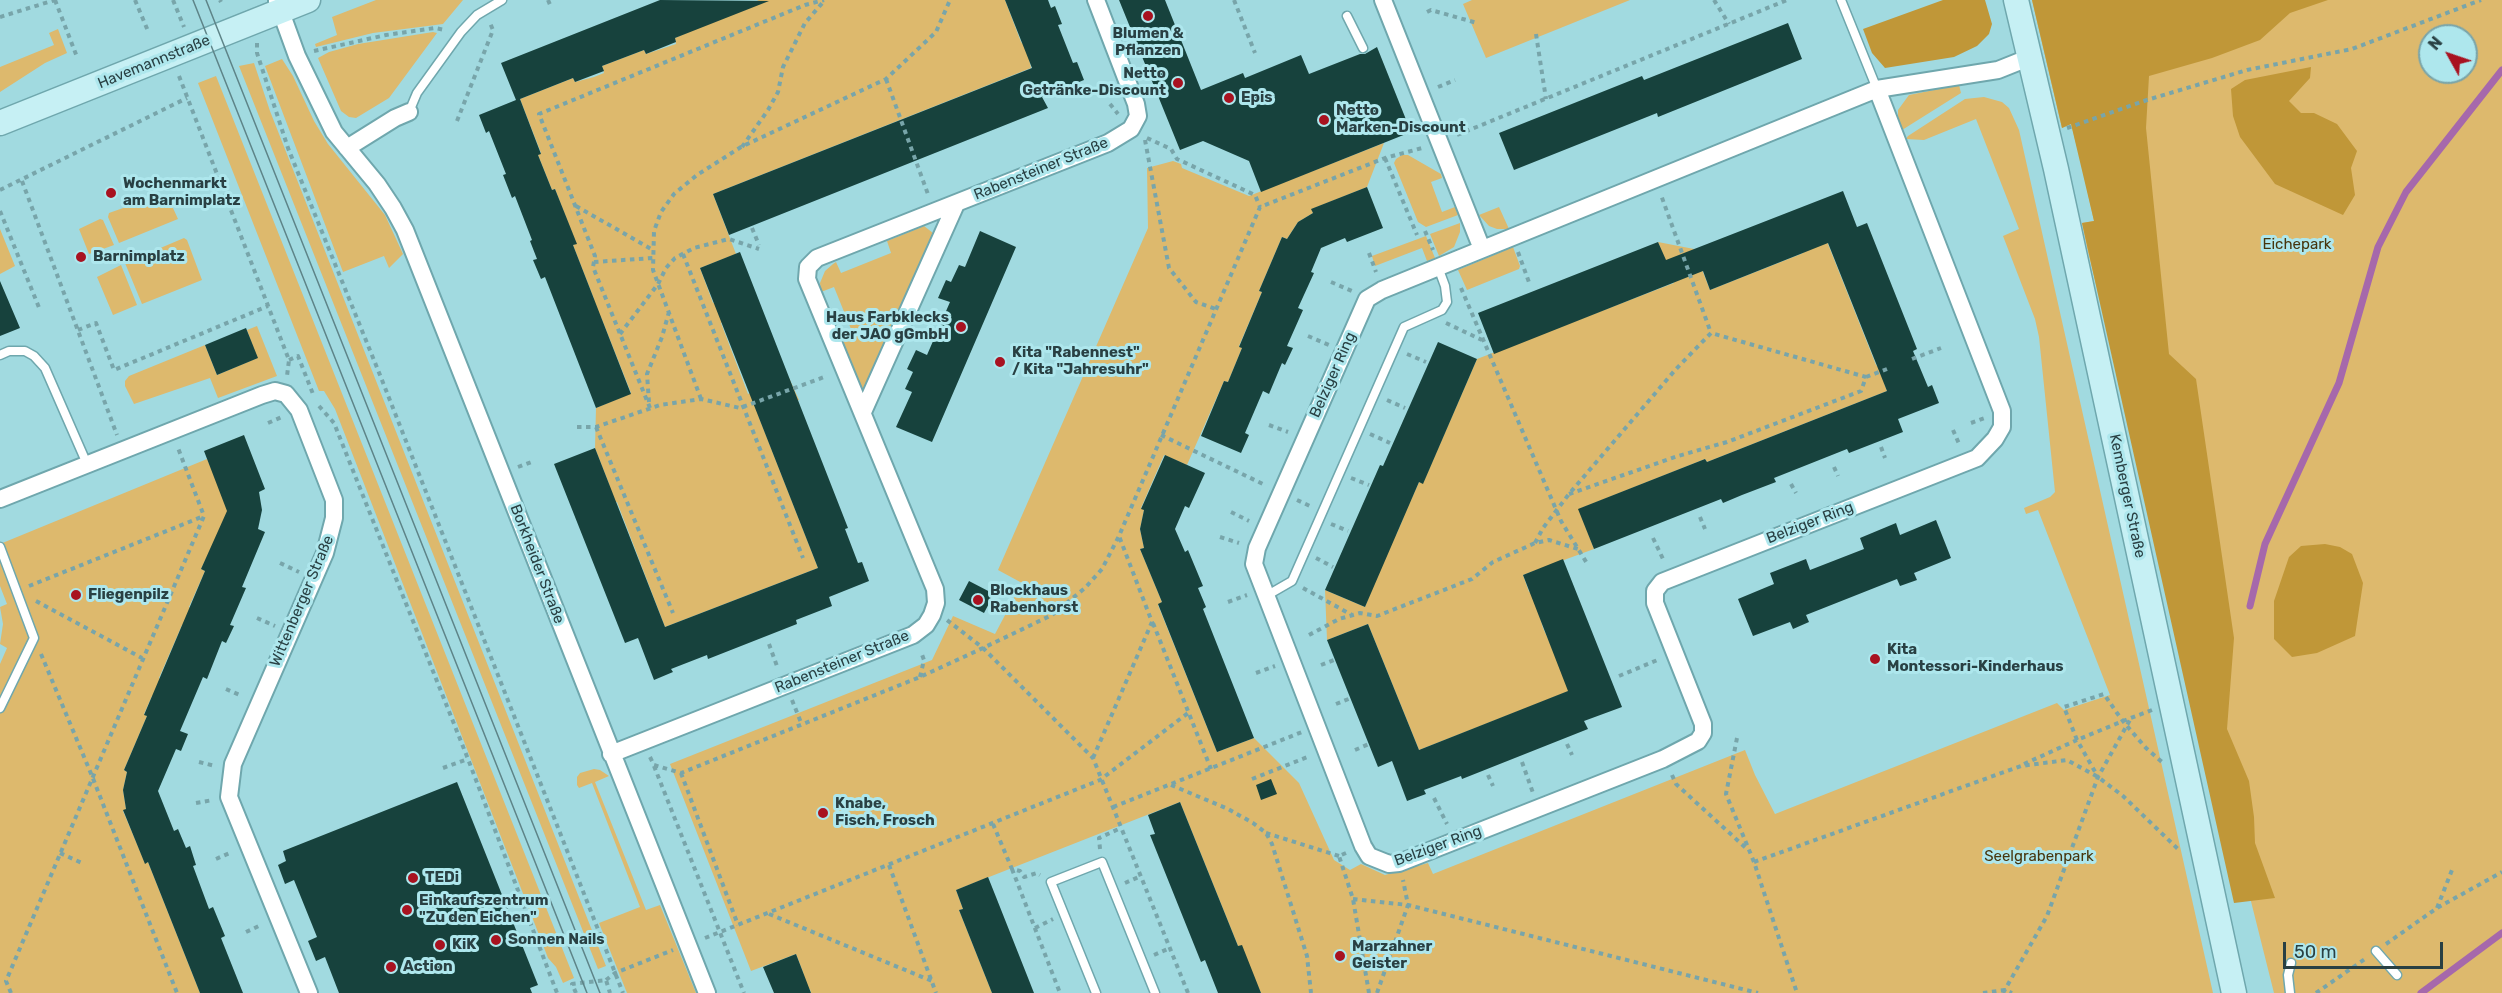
<!DOCTYPE html>
<meta charset="utf-8">
<style>
body{margin:0}
#map{position:relative;width:2502px;height:993px;overflow:hidden;background:#a1dae0;font-family:Rubik,sans-serif}
canvas{display:block}
.north{position:absolute;left:2418px;top:24px;width:60px;height:60px;box-sizing:border-box;background:#aee7ed;border:2px solid #79a4a9;border-radius:50%;rotate:310deg;font-size:16px;font-weight:700;line-height:24px;text-align:center;color:#294043}
.north::after{content:'';display:block;margin:auto;width:21px;height:27px;background:#a81220;clip-path:polygon(50% 0,100% 100%,50% 72%,0 100%)}
.scale{position:absolute;left:2283px;top:942px;width:160px;height:27px;box-sizing:border-box;border:3px solid #294043;border-top:0;padding-left:8px;font-size:18px;line-height:21px;white-space:nowrap;color:#294043;-webkit-text-stroke:4px #aee7ed;paint-order:stroke}
</style>
<div id="map">
<canvas width="2502" height="993"></canvas>
<div class="north">N</div>
<div class="scale">50 m</div>
</div>
<script>
const ctx = document.querySelector('canvas').getContext('2d');
ctx.lineJoin = 'round';
function fillPath(path, color) { ctx.fillStyle = color; ctx.fill(path, 'evenodd'); }
const poly = rows => new Path2D(rows.map(r => 'M' + r).join(''));
function stroke(path, color, width, dash) { ctx.strokeStyle = color; ctx.lineWidth = width; ctx.lineCap = dash ? 'butt' : 'round'; ctx.setLineDash(dash || []); ctx.stroke(path); }
function label(font, color, halo, rows, align = 'center') {
  ctx.font = font + ' Rubik,sans-serif'; ctx.lineWidth = 6; ctx.setLineDash([]); ctx.textBaseline = 'middle'; ctx.strokeStyle = halo; ctx.fillStyle = color; for (const [text, x, y, turn = 0] of rows) {
    ctx.save(); ctx.translate(x, y); ctx.rotate((+turn || 0) * Math.PI / 180); ctx.textAlign = isNaN(turn) ? turn : align; if (halo) ctx.strokeText(text, 0, 0); ctx.fillText(text, 0, 0); ctx.restore();
  }
}
fillPath(poly([
 [376,0,463,0,443,24,373,33,316,47,315,44,337,35,332,17],
 [759,0,1005,0,1021,42,1035,57,1029,59,1031,68,713,194,736,254,700,268,713,303,717,302,725,321,721,323,748,394,789,378,799,400,758,415,818,568,665,627,617,502,612,503,609,484,595,448,596,408,631,393,601,317,598,318,591,301,594,299,573,245,576,243,555,189,552,190,538,155,541,153,520,99,573,78,575,82,594,77,604,73,602,66,644,50,646,54,676,44,675,38],
 [1472,0,1630,0,1486,58,1463,4],
 [2032,0,2502,0,2502,993,2274,993,2088,252,2082,223,2094,221,2080,158,2071,124,2062,128],
 [2430,36,2466,36,2466,72,2430,72],
 [58,29,67,53,45,63,0,92,0,67,54,45,49,33],
 [433,32,437,33,389,98,356,118,349,117,341,111,318,58,329,52,358,44],
 [282,59,293,76,314,121,328,144,385,215,403,254,389,268,384,256,343,272,265,66],
 [254,63,270,111,606,966,598,969,239,66],
 [216,76,574,978,563,983,556,967,548,958,335,409,324,391,319,391,198,83],
 [1959,85,1961,93,1902,130,1898,120,1898,110,1909,95],
 [1984,97,2002,102,2009,108,2019,130,2213,993,1261,993,1238,946,1180,802,956,890,963,909,959,910,992,993,811,993,810,989,806,990,803,972,796,954,751,971,670,764,932,660,953,616,995,634,1022,583,998,570,1148,228,1147,168,1173,161,1181,164,1182,168,1249,196,1384,143,1367,187,1312,209,1313,213,1298,222,1287,239,1282,237,1259,291,1262,292,1239,346,1242,348,1228,382,1224,381,1187,465,1164,455,1141,508,1144,510,1140,529,1144,548,1140,549,1162,602,1158,605,1217,752,1254,738,1299,783,1334,860,1350,870,1361,864,1385,875,1428,863,1433,874,1745,750,1755,775,1775,814,2057,703,2064,710,2110,695,2038,510,2026,514,2024,508,2050,497,2055,492,2039,337,2035,319,2003,236,2019,229,1976,119,1924,140,1906,139,1908,136,1965,99],
 [1402,155,1408,155,1441,174,1442,178,1431,182,1442,212,1455,207,1458,215,1426,227,1418,222,1394,163,1396,159],
 [160,195,168,197,178,219,119,243,108,217,109,213],
 [1499,207,1509,229,1497,229,1489,226,1479,215],
 [100,219,103,220,114,245,89,254,79,229],
 [1460,223,1460,232,1454,247,1439,256,1430,234],
 [924,226,933,233,866,387,862,389,839,335,851,329,834,287,821,292,820,283,825,271,833,264,836,262,841,273,891,253,887,241],
 [0,229,15,266,0,274],
 [1426,236,1435,258,1427,261,1422,248,1375,266,1372,256],
 [184,238,187,240,202,280,142,304,125,263],
 [1826,239,1876,365,1891,379,1884,383,1887,391,1707,462,1705,459,1579,509,1594,549,1523,575,1529,592,1533,591,1543,628,1572,690,1419,750,1368,624,1327,640,1325,590,1365,607,1392,533,1396,535,1403,519,1407,499,1411,500,1419,482,1423,483,1477,359,1674,283,1658,242,1694,249,1710,290,1801,254],
 [1513,247,1520,266,1519,269,1467,290,1458,270],
 [121,265,137,305,113,315,97,277],
 [257,326,277,376,218,398,210,378,134,404,125,386,125,381,129,376,205,345,217,375,257,358,247,330],
 [207,459,230,509,201,569,205,571,189,607,192,609,185,626,182,625,159,678,162,680,155,697,152,696,144,714,147,716,124,770,127,772,123,790,126,809,123,811,145,863,148,862,200,993,0,993,0,664,7,648,0,644,3,624,0,607,7,604,0,586,0,544],
 [594,769,600,770,609,776,595,782,646,910,660,905,696,993,627,993,599,923,640,907,592,783,579,788,577,785,577,777,580,773]
]), '#ddb96d');
fillPath(poly([
 [1943,0,1985,0,1992,24,1989,34,1977,46,1954,57,1885,68,1872,53,1863,29],
 [2032,0,2328,0,2290,13,2260,40,2212,58,2149,76,2146,128,2169,354,2196,379,2234,638,2227,729,2249,781,2254,817,2255,843,2275,898,2234,903,2082,223,2094,221,2071,124,2062,128],
 [2311,67,2310,78,2289,101,2301,113,2314,113,2337,124,2357,151,2351,168,2355,195,2343,215,2275,184,2240,137,2233,116,2231,89,2245,80],
 [2325,544,2340,547,2352,554,2363,583,2355,636,2317,653,2292,657,2274,639,2274,601,2289,557,2301,546]
]), '#c09738');
stroke(poly([
 [2250,606,2265,544,2339,383,2378,247,2406,192,2502,70],
 [2421,993,2502,933]
]), '#a668ab', 7);
fillPath(poly([
 [660,0,769,1,675,38,676,42,646,54,644,50,602,66,604,71,575,82,573,78,520,99,541,154,538,155,552,190,555,189,577,244,573,245,631,394,596,408,545,277,541,279,533,260,537,259,530,241,532,240,515,196,512,198,503,175,506,174,489,131,486,133,479,115,516,100,501,63],
 [1005,0,1048,0,1051,8,1055,6,1062,24,1058,25,1073,63,1077,62,1084,80,1042,97,1048,108,729,235,713,194,1032,68],
 [1119,0,1165,0,1201,90,1243,73,1245,78,1301,55,1309,74,1360,54,1365,54,1377,47,1411,132,1261,192,1249,161,1203,141,1180,150],
 [1788,23,1802,59,1658,117,1657,113,1514,170,1499,133,1642,76,1644,80],
 [1367,187,1383,228,1347,242,1345,238,1321,248,1311,272,1314,273,1298,308,1303,310,1287,346,1293,348,1285,365,1282,363,1269,394,1263,391,1245,433,1249,435,1241,453,1201,436,1224,381,1228,382,1242,348,1239,347,1262,292,1259,291,1282,237,1287,239,1298,222,1313,213,1311,209],
 [1843,191,1857,227,1867,223,1917,349,1913,351,1928,387,1932,385,1939,403,1898,419,1903,432,1849,453,1847,449,1774,478,1776,482,1742,495,1723,503,1721,499,1594,549,1578,509,1705,459,1707,462,1887,391,1828,243,1710,290,1703,271,1494,354,1478,313,1658,242,1666,260],
 [980,231,1016,247,932,442,896,427,912,392,905,389,913,372,907,369,916,350,927,355,950,302,938,298,946,280,951,282,959,265,965,267],
 [740,252,848,528,845,529,858,563,862,562,869,581,829,597,832,606,796,620,797,624,708,659,707,655,671,669,673,672,654,680,638,638,625,643,554,464,595,448,665,627,818,568,700,268],
 [0,281,20,328,0,336],
 [246,328,258,358,217,375,205,345],
 [1438,342,1477,359,1423,484,1419,482,1365,607,1325,590,1380,465,1383,466],
 [244,435,265,489,259,492,262,510,258,529,265,532,242,587,246,588,230,625,234,626,226,643,222,641,207,679,203,677,180,731,188,734,181,751,176,749,158,791,174,831,178,829,186,848,190,846,196,865,193,866,209,909,213,907,225,936,221,938,243,993,200,993,148,862,145,864,123,810,126,809,123,790,127,772,124,770,147,716,144,715,205,571,201,569,227,511,204,451],
 [1165,455,1205,473,1189,508,1185,506,1175,529,1185,552,1188,550,1203,586,1198,588,1206,607,1203,609,1254,738,1217,752,1158,604,1162,602,1140,549,1144,548,1140,529,1144,510,1141,509],
 [1936,520,1951,558,1914,573,1917,580,1900,586,1897,579,1806,615,1809,622,1793,629,1790,622,1753,636,1738,599,1774,584,1770,573,1806,559,1810,570,1864,549,1860,538,1896,523,1900,535],
 [1563,559,1622,707,1584,721,1588,729,1462,779,1461,776,1424,790,1426,794,1407,801,1392,761,1378,767,1327,640,1368,624,1419,750,1568,691,1523,575],
 [969,581,994,594,984,613,959,600],
 [1271,779,1277,794,1261,800,1256,785],
 [457,782,538,985,530,988,532,993,339,993,325,957,316,961,308,941,317,937,294,880,285,884,278,865,286,861,283,851],
 [1180,802,1238,946,1242,945,1261,993,1218,993,1205,960,1201,962,1150,835,1155,834,1148,815],
 [988,877,996,897,1034,993,992,993,959,910,963,909,956,890],
 [796,954,811,993,774,993,763,967]
]), '#17423d');
const service = poly([
 [1841,0,1877,89],
 [1347,16,1363,48],
 [409,112,417,93,461,32,477,15,502,0],
 [0,355,9,351,25,351,34,356,45,368,87,464],
 [0,547,34,638,0,708],
 [1266,596,1292,581,1404,327,1442,310,1447,302,1445,286,1438,267],
 [2376,951,2397,975],
 [1096,993,1051,882,1102,862,1155,993],
 [2290,993,2288,975,2291,963]
]);
const minor = poly([
 [1383,0,1482,249],
 [277,1,297,56,334,132,377,184,393,208,405,230,707,993],
 [1877,89,2002,411,2002,427,1995,439,1977,458,1662,582,1655,591,1655,603,1703,724,1703,733,1698,741,1663,759,1399,863,1389,864,1369,856,1363,846,1254,564,1257,548,1367,299,1382,290,1877,89,1998,70,2028,58],
 [347,148,395,118,409,112],
 [863,412,956,204],
 [0,499,262,395,275,391,286,394,299,410,334,500,334,518,325,553,233,764,229,797,309,993],
 [611,754,913,635,926,625,932,615,936,603,935,589,807,279,808,267,817,258,1108,143,1131,129,1138,116,1136,104,1096,0]
]);
const secondary = poly([
 [2016,0,2056,169,2234,993],
 [0,123,308,0]
]);
stroke(service, '#6fa7ad', 11);
stroke(minor, '#6fa7ad', 20);
stroke(secondary, '#6fa7ad', 27);
stroke(poly([
 [55,0,77,57],
 [135,0,148,31],
 [173,0,184,27],
 [220,0,221,2],
 [548,0,551,7],
 [1234,0,1255,53],
 [1714,0,1729,24],
 [1427,12,1431,10,1477,23],
 [0,17,55,0],
 [1536,34,1546,99],
 [257,43,257,53,288,148,380,375,623,993],
 [314,51,386,35,435,28,445,30],
 [179,76,289,360,287,376],
 [886,79,929,197],
 [1438,87,1455,80],
 [1110,104,1118,114],
 [457,121,493,30,490,23],
 [2067,128,2147,100,2247,70,2352,49,2481,0],
 [1457,135,1787,0],
 [1147,138,1171,149,1177,159,1255,195,1260,207],
 [1145,140,1169,268,1196,302,1216,309],
 [742,147,768,110,778,92,783,67,805,23,824,1],
 [1385,158,1417,235],
 [22,181,117,435],
 [0,190,187,98],
 [576,206,653,250],
 [0,211,40,310],
 [752,228,759,245],
 [1425,231,1433,250],
 [1518,252,1530,285],
 [1369,253,1376,272],
 [683,254,803,558],
 [594,262,653,258],
 [1331,282,1352,291],
 [1461,288,1561,521,1588,565],
 [1446,323,1482,340],
 [78,330,96,323,114,370,268,306],
 [620,334,658,284,666,268,675,258,694,248,729,239,759,249],
 [1308,336,1329,345],
 [1407,354,1426,362],
 [1912,359,1941,348],
 [289,360,298,356,313,394],
 [1866,377,1887,369],
 [701,399,653,270,654,231,661,212,674,194,697,175,741,147,886,79,936,32,950,0],
 [1387,400,1405,408],
 [649,402,647,374,662,337,669,312],
 [319,406,334,423,468,759,557,993],
 [650,408,593,267,595,256,539,114,805,5,824,0],
 [268,423,282,417],
 [1971,423,1985,418],
 [1269,425,1288,432],
 [577,427,596,427,660,405,701,399,740,408,827,376],
 [596,427,673,613],
 [1953,430,1960,446],
 [1370,434,1390,443],
 [1161,435,1265,485],
 [1881,447,1885,458],
 [518,467,534,461],
 [1834,467,1838,476],
 [1351,478,1369,485],
 [1791,484,1796,493],
 [1569,494,1678,456,1727,442,1861,391,1866,377,1711,333],
 [1297,500,1312,507],
 [1231,512,1249,521],
 [1700,517,1705,529],
 [1331,524,1348,531],
 [1220,537,1239,543],
 [1653,538,1664,561],
 [1535,543,1543,528,1569,494,1676,369,1711,333,1661,195],
 [1316,558,1333,567],
 [280,563,299,572],
 [29,586,204,516],
 [1303,588,1352,615],
 [36,601,142,658],
 [1228,602,1247,595],
 [257,618,275,626],
 [1153,623,1211,769],
 [1309,635,1339,619,1360,613,1377,616,1472,579,1493,562,1535,543,1549,540,1578,549],
 [769,644,778,669],
 [41,654,92,776,177,993],
 [1321,665,1334,660],
 [1256,673,1275,666],
 [1619,676,1660,659],
 [920,677,924,660,921,652],
 [226,689,242,696],
 [792,700,802,725],
 [1336,704,1351,698],
 [2152,710,2123,721,2077,740,2064,707,2104,694,2117,713,2123,721,2127,726,2146,748,2162,762],
 [1737,738,1726,794,1754,862,1797,993],
 [1567,744,1572,755],
 [1355,750,1369,744],
 [650,757,654,765,681,773,920,677,983,648,947,620],
 [1093,758,1152,622,1119,536],
 [199,762,215,766],
 [1522,762,1533,793],
 [2024,764,2077,740,2098,777],
 [654,766,744,993],
 [443,768,468,759],
 [681,773,738,925],
 [1488,775,1493,786],
 [1672,775,1676,784,1747,849],
 [1252,779,1310,756],
 [1171,785,1228,809,1253,823,1266,833,1272,844,1307,956,1311,993],
 [1434,798,1447,824],
 [196,803,213,800],
 [1113,807,1302,732],
 [993,824,1012,869,1020,871,1024,877,1037,873,1040,875],
 [1266,833,1339,856],
 [1100,849,1099,838,1121,828],
 [60,853,82,863],
 [1346,853,1339,856,1353,899,1369,993],
 [216,859,232,852],
 [1754,862,2021,766,2067,760,2098,777,2123,796,2180,851],
 [889,865,936,993],
 [1012,869,1060,993],
 [1125,883,1141,876],
 [1353,899,1408,905,1758,993],
 [2437,908,2452,870],
 [769,914,932,981],
 [1035,928,1053,919],
 [246,932,261,925],
 [705,938,1100,780,1188,713],
 [2386,944,2437,908,2502,872],
 [1154,955,1170,948],
 [606,980,615,973,673,950],
 [11,993,6,981,204,516,178,448],
 [576,993,572,984,606,980,610,993],
 [1188,993,1093,758,983,648,1052,615,1085,588,1102,569,1119,536,1260,207,1385,158,1422,148],
 [1377,993,1408,905,1403,880],
 [1983,993,2005,990,2012,993],
 [2003,993,2047,916,2098,777,2131,718],
 [2316,993,2365,959]
]), '#78a5aa', 4, [4.5, 4.5]);
stroke(service, '#fff', 8);
stroke(minor, '#fff', 16);
stroke(secondary, '#c6f0f4', 24);
stroke(poly([
 [193,0,587,993],
 [206,0,600,993]
]), '#5e8488', 1.5);
for (const [x, y, r, color] of [
 [1148,16,6,"#a81220"],
 [1178,83,6,"#a81220"],
 [1229,98,6,"#a81220"],
 [1324,120,6,"#a81220"],
 [111,193,6,"#a81220"],
 [81,257,6,"#a81220"],
 [961,327,6,"#a81220"],
 [1000,362,6,"#a81220"],
 [76,595,6,"#a81220"],
 [978,600,6,"#a81220"],
 [1875,659,6,"#a81220"],
 [823,813,6,"#a81220"],
 [413,878,6,"#a81220"],
 [407,910,6,"#a81220"],
 [496,940,6,"#a81220"],
 [440,945,6,"#a81220"],
 [1340,956,6,"#a81220"],
 [391,967,6,"#a81220"]
]) { const dot = new Path2D(); dot.arc(x, y, r, 0, 2 * Math.PI); ctx.fillStyle = color; ctx.fill(dot); stroke(dot, '#aee7ed', 2); }
label('bold 15px', '#294043', '#aee7ed', [
 ["Blumen &",1148,34,"center"],
 ["Pflanzen",1148,51,"center"],
 ["Netto",1166,74,"right"],
 ["Getränke-Discount",1166,91,"right"],
 ["Epis",1241,98],
 ["Netto",1336,111],
 ["Marken-Discount",1336,128],
 ["Wochenmarkt",123,184],
 ["am Barnimplatz",123,201],
 ["Barnimplatz",93,257],
 ["Haus Farbklecks",949,318,"right"],
 ["der JAO gGmbH",949,335,"right"],
 ["Kita \"Rabennest\"",1012,353],
 ["/ Kita \"Jahresuhr\"",1012,370],
 ["Blockhaus",990,591],
 ["Rabenhorst",990,608],
 ["Fliegenpilz",88,595],
 ["Kita",1887,650],
 ["Montessori-Kinderhaus",1887,667],
 ["Knabe,",835,804],
 ["Fisch, Frosch",835,821],
 ["TEDi",425,878],
 ["Einkaufszentrum",419,901],
 ["\"Zu den Eichen\"",419,918],
 ["Sonnen Nails",508,940],
 ["KiK",452,945],
 ["Marzahner",1352,947],
 ["Geister",1352,964],
 ["Action",403,967]
], 'left');
label('15px', '#294043', '#aee7ed', [
 ["Havemannstraße",154,62,-22],
 ["Rabensteiner Straße",1041,169,-22],
 ["Belziger Ring",1333,375,-66],
 ["Kemberger Straße",2127,496,78],
 ["Belziger Ring",1810,523,-21],
 ["Borkheider Straße",537,564,69],
 ["Wittenberger Straße",302,601,-67],
 ["Rabensteiner Straße",842,662,-22],
 ["Belziger Ring",1438,846,-20]
]);
label('15px', '#47350d', '#aee7ed', [
 ["Eichepark",2297,245],
 ["Seelgrabenpark",2039,857]
]);
</script>
